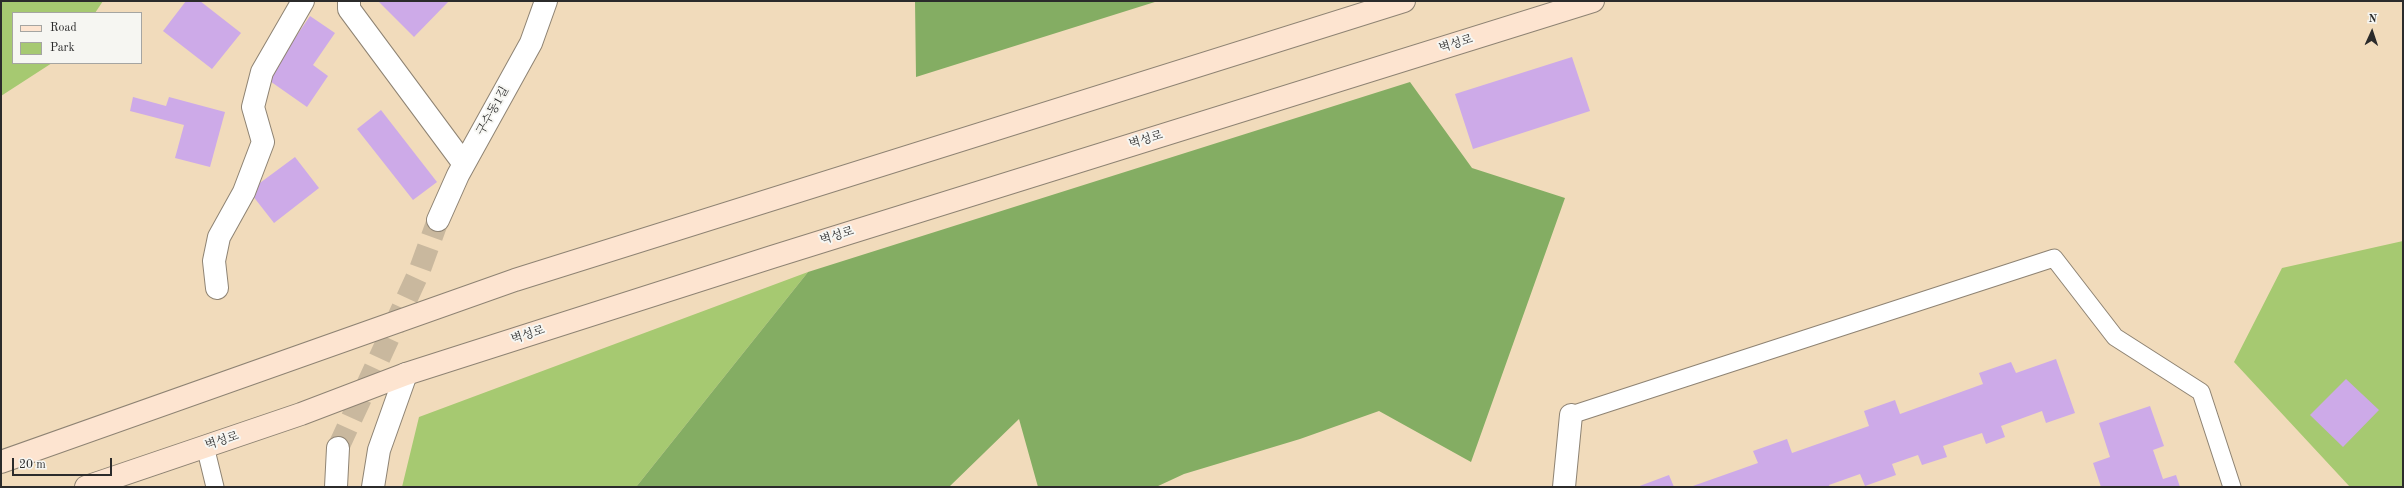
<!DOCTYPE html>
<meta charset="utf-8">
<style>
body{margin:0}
#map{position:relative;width:2404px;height:488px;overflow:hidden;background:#f1dbbb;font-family:"Old Standard TT",serif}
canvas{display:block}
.frame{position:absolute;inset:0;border:2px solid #2b2b2b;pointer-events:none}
.legend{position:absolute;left:12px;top:12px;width:130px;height:52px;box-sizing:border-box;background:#f6f6f2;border:1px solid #a5a5a2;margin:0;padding:5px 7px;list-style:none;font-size:12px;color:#2b2b2b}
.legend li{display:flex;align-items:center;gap:8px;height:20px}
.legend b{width:20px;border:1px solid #a5a5a2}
.north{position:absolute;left:2352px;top:12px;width:40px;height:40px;-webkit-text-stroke:3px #f6f6f2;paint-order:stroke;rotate:3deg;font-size:11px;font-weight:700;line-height:16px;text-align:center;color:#2b2b2b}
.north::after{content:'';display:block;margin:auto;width:14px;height:18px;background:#2b2b2b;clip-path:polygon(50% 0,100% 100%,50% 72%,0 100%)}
.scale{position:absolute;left:12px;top:458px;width:100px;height:18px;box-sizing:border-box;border:2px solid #2b2b2b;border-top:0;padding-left:5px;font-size:12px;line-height:14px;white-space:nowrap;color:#2b2b2b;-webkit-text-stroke:3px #f6f6f2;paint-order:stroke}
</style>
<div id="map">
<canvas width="2404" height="488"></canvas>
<div class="frame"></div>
<ul class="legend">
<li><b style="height:5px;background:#fde4d0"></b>Road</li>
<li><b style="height:11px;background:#a6c971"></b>Park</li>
</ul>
<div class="north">N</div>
<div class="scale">20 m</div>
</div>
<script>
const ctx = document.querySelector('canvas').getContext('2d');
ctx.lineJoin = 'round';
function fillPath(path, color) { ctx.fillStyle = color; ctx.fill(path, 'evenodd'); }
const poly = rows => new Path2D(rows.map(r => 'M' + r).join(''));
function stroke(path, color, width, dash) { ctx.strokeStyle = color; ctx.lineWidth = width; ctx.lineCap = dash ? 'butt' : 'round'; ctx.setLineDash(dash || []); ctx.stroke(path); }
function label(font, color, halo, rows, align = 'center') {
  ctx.font = font + ' "Old Standard TT","Noto Serif KR",serif'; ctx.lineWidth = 4; ctx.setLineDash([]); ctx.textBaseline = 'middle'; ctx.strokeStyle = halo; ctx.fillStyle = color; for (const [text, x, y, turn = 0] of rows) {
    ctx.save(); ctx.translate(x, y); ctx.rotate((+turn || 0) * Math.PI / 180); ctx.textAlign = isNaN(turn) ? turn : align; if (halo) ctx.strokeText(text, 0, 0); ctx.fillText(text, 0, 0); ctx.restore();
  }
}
fillPath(poly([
 [1,1,103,1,95,13,13,13,13,63,52,63,1,96],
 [2403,241,2403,487,2350,487,2234,362,2282,268],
 [808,272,636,487,402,487,419,417]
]), '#a6c971');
fillPath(poly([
 [915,1,1158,1,916,77],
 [1410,82,1472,168,1565,198,1471,462,1379,411,1300,439,1184,474,1156,487,1038,487,1019,419,949,487,636,487,808,272]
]), '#84ad63');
fillPath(poly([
 [186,1,200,1,241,33,212,69,163,31],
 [378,1,449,1,414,37],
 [310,16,335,33,313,65,328,76,307,107,267,79],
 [1572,57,1590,111,1473,149,1455,94],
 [133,97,166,106,169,97,225,112,210,167,175,158,184,125,130,111],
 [381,110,437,182,413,200,357,129],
 [295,157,319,188,274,223,249,191],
 [2056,359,2075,413,2046,423,2042,411,2001,426,2005,437,1986,444,1982,433,1943,446,1947,457,1922,465,1918,455,1892,464,1896,475,1865,486,1860,474,1829,485,1830,487,1690,487,1758,463,1753,451,1787,439,1792,453,1869,426,1864,411,1895,400,1900,414,1983,384,1979,373,2011,362,2016,373],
 [2346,379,2379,410,2343,447,2310,415],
 [2150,406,2164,446,2153,450,2163,479,2176,475,2180,487,2101,487,2093,463,2110,457,2099,423],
 [1669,475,1674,487,1637,487]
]), '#cdaae8');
stroke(poly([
 [338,448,419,272,438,220]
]), '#c9b89e', 22, [22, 11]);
const service = poly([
 [1571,415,2054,258,2115,337,2201,392,2232,487],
 [205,446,215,487]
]);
const minor = poly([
 [349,1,349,9,464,164],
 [438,220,458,175,531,43,546,1],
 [217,288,214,261,219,237,244,192,263,142,253,107,262,72,303,1],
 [336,487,338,448],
 [373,487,379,450,406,374],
 [1564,487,1571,415]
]);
const secondary = poly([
 [1,462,515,280,1404,1],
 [86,487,301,414,406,374,772,257,1593,1]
]);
stroke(service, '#8e8373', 19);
stroke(minor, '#8e8373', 24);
stroke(secondary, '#8e8373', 24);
stroke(service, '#fff', 17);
stroke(minor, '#fff', 22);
stroke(secondary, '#fde4d0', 22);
label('12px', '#2b2b2b', '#f6f6f2', [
 ["벽성로",1456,44,-17],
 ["구수동1길",493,111,-61],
 ["벽성로",1146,140,-17],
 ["벽성로",837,236,-17],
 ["벽성로",528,335,-18],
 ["벽성로",222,441,-18]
]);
</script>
